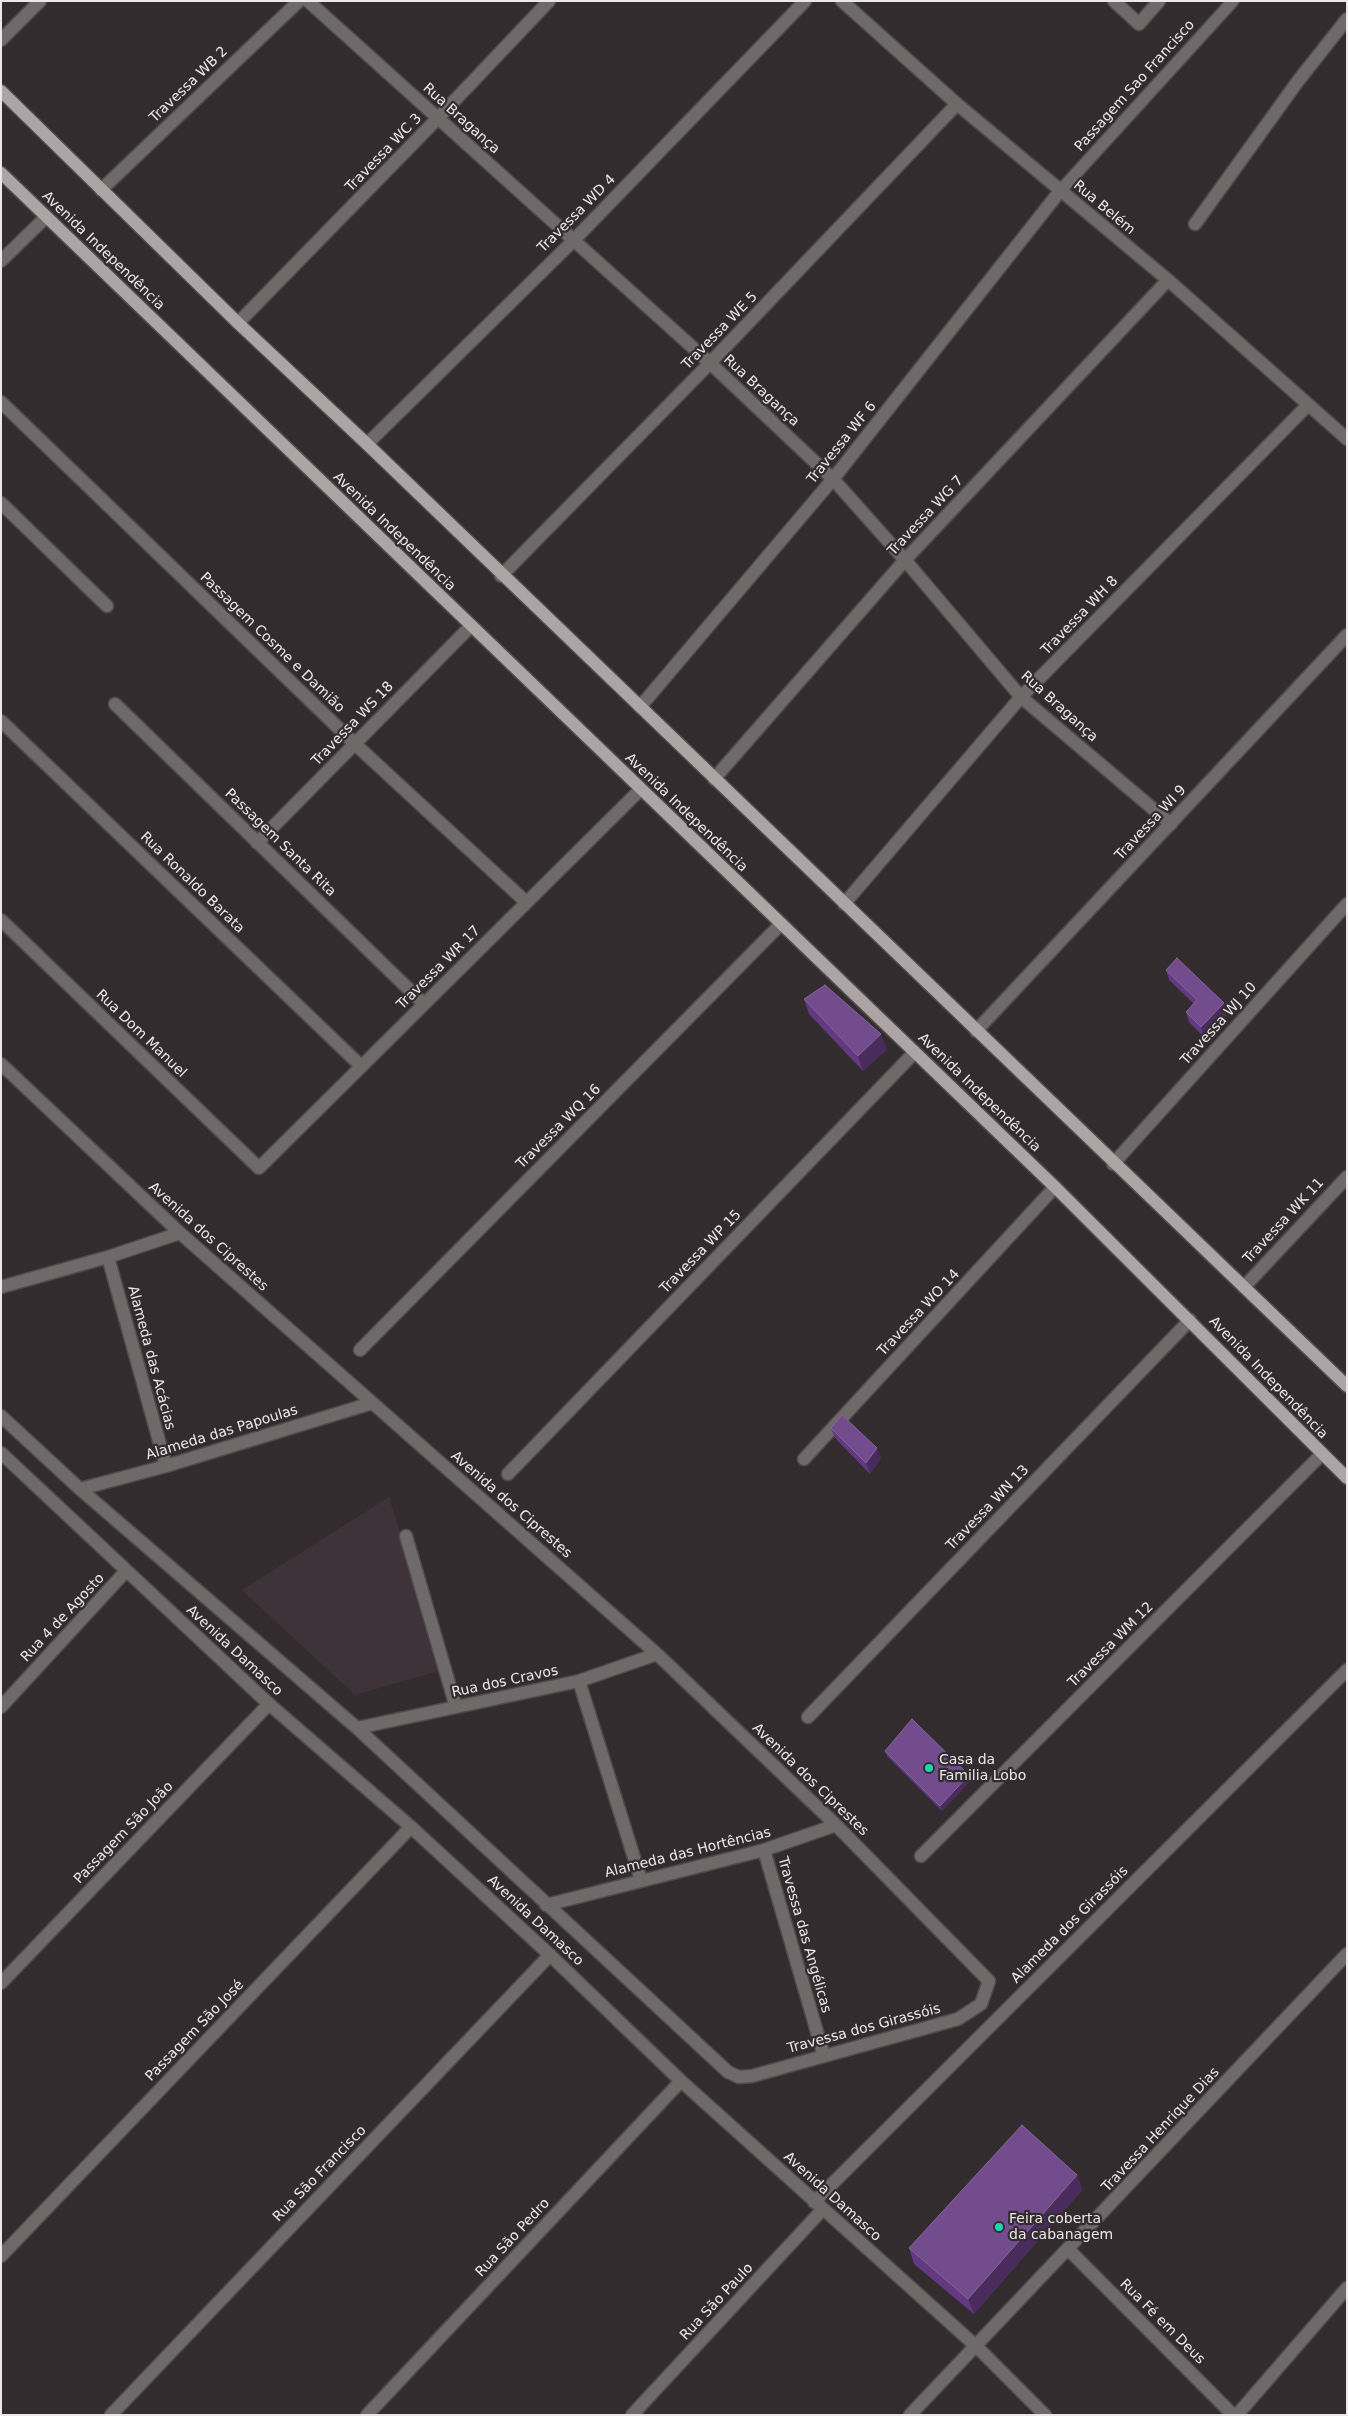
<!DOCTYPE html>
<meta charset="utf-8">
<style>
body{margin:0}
#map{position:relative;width:1348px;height:2416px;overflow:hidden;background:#322c2f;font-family:"DejaVu Sans",sans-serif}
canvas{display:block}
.frame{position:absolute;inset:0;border:2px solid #ece8ea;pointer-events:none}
</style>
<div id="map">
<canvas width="1348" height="2416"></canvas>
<div class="frame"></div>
</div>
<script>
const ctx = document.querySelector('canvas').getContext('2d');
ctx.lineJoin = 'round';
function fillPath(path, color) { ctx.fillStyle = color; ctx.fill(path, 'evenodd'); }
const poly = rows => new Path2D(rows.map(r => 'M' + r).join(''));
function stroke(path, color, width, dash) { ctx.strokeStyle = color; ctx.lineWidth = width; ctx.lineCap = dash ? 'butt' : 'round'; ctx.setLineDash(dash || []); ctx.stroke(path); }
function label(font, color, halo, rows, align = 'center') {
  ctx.font = font + ' "DejaVu Sans",sans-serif'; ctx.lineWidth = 4.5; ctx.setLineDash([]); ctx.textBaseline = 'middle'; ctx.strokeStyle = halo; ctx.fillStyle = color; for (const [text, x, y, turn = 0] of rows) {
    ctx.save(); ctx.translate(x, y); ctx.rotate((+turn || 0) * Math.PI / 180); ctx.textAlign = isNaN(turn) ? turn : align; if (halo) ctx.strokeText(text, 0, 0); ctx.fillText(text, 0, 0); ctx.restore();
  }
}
fillPath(poly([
 [389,1497,442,1670,355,1695,242,1590]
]), '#3f333a');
const service = poly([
 [1060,191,1233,1]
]);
const minor = poly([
 [308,1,710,363,833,479,905,560,1021,697,1171,824],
 [842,1,957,104,1168,280,1347,439],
 [1114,1,1139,24,1159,1],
 [1,40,40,1],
 [101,190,299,1],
 [1195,224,1298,81,1347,19],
 [1,261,46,217],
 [238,323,438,118,549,1],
 [1,402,355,744,526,902],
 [367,444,573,241,805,1],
 [1,503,107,606],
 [501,576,710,363,957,104],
 [115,704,424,1004],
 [640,707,833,479,1060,191],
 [1,721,361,1066],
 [714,779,905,560,1168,280],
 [257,843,470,627],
 [844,904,1021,697,1308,405],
 [1,920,259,1168,640,790],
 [976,1031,1347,635],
 [1,1064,180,1233,657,1654,836,1825,989,1981,981,2004,958,2019,752,2076,739,2077,728,2072,357,1728,80,1489,1,1416],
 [1113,1164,1347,904],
 [108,1257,166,1466],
 [1,1287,108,1257,180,1233],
 [1244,1287,1347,1177],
 [360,1350,780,925],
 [804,1459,1055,1187],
 [508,1474,915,1052],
 [80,1489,166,1466,372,1403],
 [406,1536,456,1707],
 [579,1681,641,1880],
 [1,1707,126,1571],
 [808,1717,1190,1320],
 [357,1728,579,1681,657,1654],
 [764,1850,824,2056],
 [921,1856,1322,1454],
 [546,1905,764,1850,836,1825],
 [1,1983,269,1704],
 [814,2202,1347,1670],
 [1069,2250,1233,2415],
 [1,2256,411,1827],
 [111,2415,550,1955],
 [367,2415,681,2081],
 [632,2415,823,2209],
 [910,2415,1347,1954],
 [1237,2415,1347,2288]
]);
const tertiary = poly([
 [1,1453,269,1704,411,1827,550,1955,681,2081,977,2347,1045,2415]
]);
const primary = poly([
 [1,91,238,323,367,444,1347,1386],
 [1,173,1055,1187,1347,1478]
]);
stroke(service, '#504a4d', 14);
stroke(minor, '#504a4d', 15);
stroke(tertiary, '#504a4d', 15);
stroke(primary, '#504a4d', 15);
stroke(service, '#6e6a6a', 11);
stroke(minor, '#6e6a6a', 12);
stroke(tertiary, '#6e6a6a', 12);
stroke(primary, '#ada5a5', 12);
fillPath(poly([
 [1166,970,1228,1013,1205,1038,1189,1022,1186,1012,1194,1004,1169,980],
 [804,999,887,1049,863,1071,809,1014],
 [831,1428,881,1458,870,1474,835,1438],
 [885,1751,969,1775,971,1780,942,1811,887,1756],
 [1077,2175,1082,2190,974,2314,914,2264,909,2248]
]), '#633982');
fillPath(poly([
 [1224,1003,1228,1013,1205,1038,1201,1027],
 [881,1034,887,1049,863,1071,858,1056],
 [877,1448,881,1458,870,1474,866,1463],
 [969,1775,971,1780,942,1811,940,1806],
 [1077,2175,1082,2190,974,2314,968,2299]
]), '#492c5c');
const building = poly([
 [1177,958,1224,1003,1201,1027,1186,1012,1197,1000,1166,970,1177,958],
 [825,985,881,1034,858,1056,804,999,825,985],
 [842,1415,877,1448,866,1463,831,1428,842,1415],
 [912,1719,969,1775,940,1806,885,1751,912,1719],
 [1022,2125,1077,2175,968,2299,909,2248,1022,2125]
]);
fillPath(building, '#724c8d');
stroke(building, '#85649c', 1);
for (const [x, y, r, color] of [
 [929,1768,5,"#1bd5b1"],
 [999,2227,5,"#1bd5b1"]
]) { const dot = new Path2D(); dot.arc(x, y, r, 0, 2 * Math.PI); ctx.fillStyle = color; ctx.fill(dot); stroke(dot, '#322c2f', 2); }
label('14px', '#ece8ea', '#322c2f', [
 ["Travessa WB 2",189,85,-44],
 ["Passagem Sao Francisco",1135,86,-48],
 ["Rua Bragança",461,119,42],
 ["Travessa WC 3",384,153,-46],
 ["Rua Belém",1104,208,40],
 ["Travessa WD 4",577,214,-45],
 ["Avenida Independência",103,251,44],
 ["Travessa WE 5",720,331,-46],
 ["Rua Bragança",761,391,43],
 ["Travessa WF 6",842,443,-51],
 ["Travessa WG 7",926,516,-47],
 ["Avenida Independência",394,532,44],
 ["Travessa WH 8",1080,616,-46],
 ["Passagem Cosme e Damião",272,643,44],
 ["Rua Bragança",1059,707,42],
 ["Travessa WS 18",353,724,-46],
 ["Avenida Independência",686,813,44],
 ["Travessa WI 9",1151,823,-47],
 ["Passagem Santa Rita",280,843,44],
 ["Rua Ronaldo Barata",192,883,44],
 ["Travessa WR 17",439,968,-45],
 ["Travessa WJ 10",1219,1024,-48],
 ["Rua Dom Manuel",141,1034,44],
 ["Avenida Independência",979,1093,44],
 ["Travessa WQ 16",559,1127,-45],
 ["Travessa WK 11",1284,1221,-47],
 ["Avenida dos Ciprestes",208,1237,42],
 ["Travessa WP 15",701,1252,-46],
 ["Travessa WO 14",919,1313,-47],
 ["Alameda das Acácias",151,1358,75],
 ["Avenida Independência",1268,1378,46],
 ["Alameda das Papoulas",222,1433,-17],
 ["Avenida dos Ciprestes",511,1505,41],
 ["Travessa WN 13",988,1508,-46],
 ["Rua 4 de Agosto",63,1618,-47],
 ["Travessa WM 12",1111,1645,-45],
 ["Avenida Damasco",234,1651,43],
 ["Rua dos Cravos",505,1682,-12],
 ["Avenida dos Ciprestes",810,1780,44],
 ["Passagem São João",124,1833,-46],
 ["Alameda das Hortências",688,1853,-14],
 ["Avenida Damasco",535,1921,43],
 ["Alameda dos Girassóis",1070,1925,-45],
 ["Travessa das Angélicas",804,1935,74],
 ["Travessa dos Girassóis",864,2029,-15],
 ["Passagem São José",195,2031,-46],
 ["Travessa Henrique Dias",1161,2130,-47],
 ["Rua São Francisco",320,2174,-46],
 ["Avenida Damasco",832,2197,42],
 ["Rua São Pedro",513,2238,-47],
 ["Rua São Paulo",717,2302,-47],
 ["Rua Fé em Deus",1162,2322,45]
]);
label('14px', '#ece8ea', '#322c2f', [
 ["Casa da",939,1760],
 ["Familia Lobo",939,1776],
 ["Feira coberta",1009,2219],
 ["da cabanagem",1009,2235]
], 'left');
</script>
